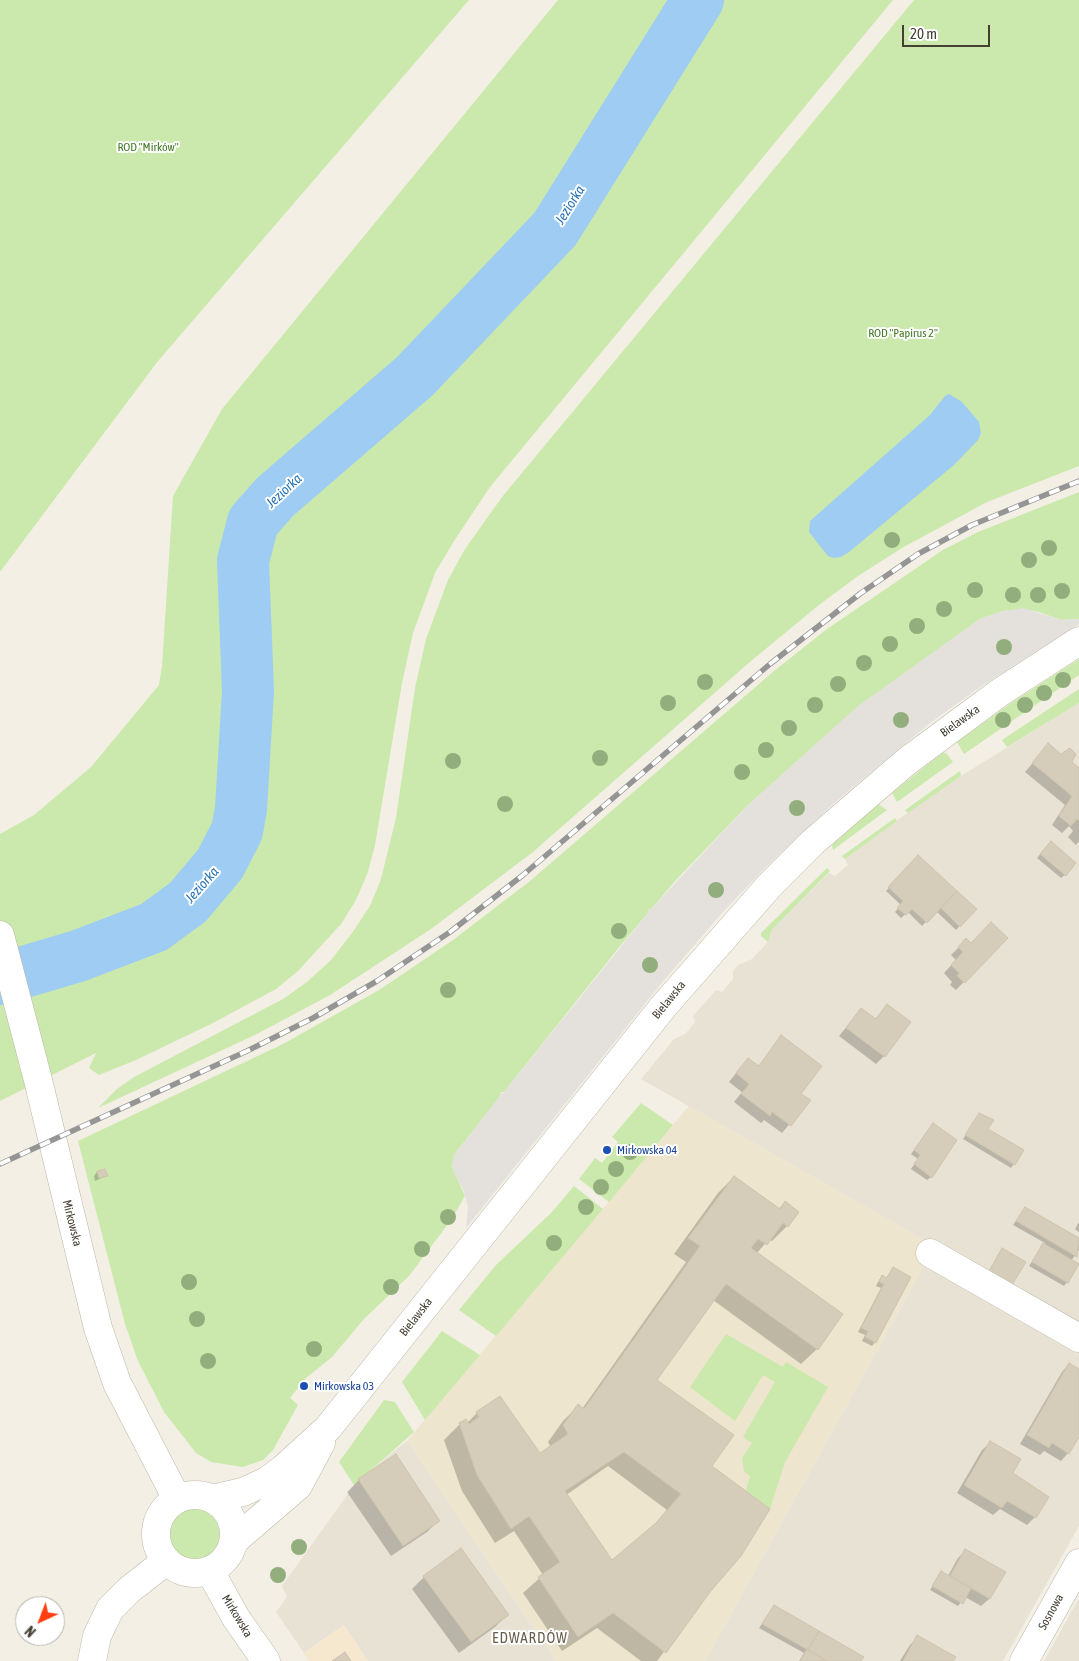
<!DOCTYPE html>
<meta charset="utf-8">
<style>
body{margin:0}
#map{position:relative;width:1079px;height:1661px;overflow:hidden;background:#f3efe5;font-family:"Asap Condensed",sans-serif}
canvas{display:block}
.north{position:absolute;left:15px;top:1596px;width:50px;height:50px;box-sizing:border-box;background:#fff;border:1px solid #b5b3ae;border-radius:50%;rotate:223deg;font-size:14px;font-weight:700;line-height:20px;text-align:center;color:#464034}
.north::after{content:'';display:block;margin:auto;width:18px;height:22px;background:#ff3f10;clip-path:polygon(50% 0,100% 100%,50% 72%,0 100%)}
.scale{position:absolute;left:902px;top:25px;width:88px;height:22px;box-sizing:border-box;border:2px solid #464034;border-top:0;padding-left:6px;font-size:15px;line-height:18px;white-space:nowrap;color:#464034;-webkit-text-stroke:4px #fff;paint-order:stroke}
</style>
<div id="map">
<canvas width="1079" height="1661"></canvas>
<div class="north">N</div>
<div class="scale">20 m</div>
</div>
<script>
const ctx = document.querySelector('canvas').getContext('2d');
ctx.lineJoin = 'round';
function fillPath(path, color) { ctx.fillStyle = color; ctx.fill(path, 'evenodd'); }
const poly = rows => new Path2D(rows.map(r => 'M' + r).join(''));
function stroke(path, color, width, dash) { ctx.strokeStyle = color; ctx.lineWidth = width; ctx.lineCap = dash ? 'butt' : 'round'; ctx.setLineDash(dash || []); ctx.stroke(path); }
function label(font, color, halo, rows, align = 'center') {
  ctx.font = font + ' "Asap Condensed",sans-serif'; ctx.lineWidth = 4; ctx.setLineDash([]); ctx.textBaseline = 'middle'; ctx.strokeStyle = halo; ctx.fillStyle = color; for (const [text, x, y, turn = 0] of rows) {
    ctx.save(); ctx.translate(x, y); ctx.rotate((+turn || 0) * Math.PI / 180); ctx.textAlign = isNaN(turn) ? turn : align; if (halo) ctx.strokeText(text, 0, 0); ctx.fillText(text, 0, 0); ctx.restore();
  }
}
fillPath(poly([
 [1079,703,1079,1324,933,1245,641,1079,674,1039,685,1034,695,1022,693,1016,716,990,722,992,733,979,733,971,738,965,752,959,768,942,772,930,829,873,835,876,848,865,845,859,940,789],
 [925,1264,1079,1352,1079,1526,1003,1661,705,1661],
 [407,1441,556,1661,368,1661,344,1625,304,1653,276,1612,287,1597,282,1586,358,1480],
 [1079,1598,1079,1661,1044,1661]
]), '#e7e2d3');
fillPath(poly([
 [344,1625,368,1661,309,1661,304,1653]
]), '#f6e7cf');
fillPath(poly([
 [689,1106,933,1245,925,1264,705,1661,556,1661,407,1441]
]), '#ede5ce');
fillPath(poly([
 [0,0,469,0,158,361,0,572],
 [558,0,893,0,490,487,454,541,435,573,413,633,402,683,375,845,368,872,356,900,341,924,298,971,276,989,213,1023,136,1060,99,1075,89,1068,96,1053,0,1101,0,834,34,815,91,767,159,685,162,666,173,496,222,409],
 [914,0,1079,0,1079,466,987,502,902,548,858,576,819,605,751,661,533,852,431,929,330,995,257,1034,98,1108,117,1089,134,1077,283,999,307,982,331,960,352,933,370,906,381,879,396,818,415,688,426,639,448,580,465,549,502,497],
 [1079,492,1079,619,1061,620,1039,612,1023,609,1003,611,980,619,859,706,748,805,675,881,620,946,504,1092,501,1092,500,1097,457,1151,452,1165,453,1169,465,1196,451,1220,409,1276,364,1319,332,1357,306,1378,290,1398,298,1405,273,1450,263,1460,243,1467,211,1462,196,1453,164,1412,138,1361,125,1324,78,1141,283,1044,379,990,453,940,530,881,774,671,827,629,943,550,978,532],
 [1079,659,1079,675,964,754,957,742,1014,701],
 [1079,689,1079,703,1007,747,1002,740],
 [943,752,947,754,953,762,897,802,892,793],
 [960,771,961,776,908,813,905,810],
 [878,804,887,810,833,850,832,845],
 [895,818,897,821,845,859,842,856],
 [827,868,830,871,772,930,768,942,761,936,761,933],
 [641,1103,673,1125,609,1202,579,1179,595,1158,602,1163,618,1142,612,1137],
 [574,1186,603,1209,496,1336,459,1310,496,1265,552,1212],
 [442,1331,480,1355,425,1420,402,1382],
 [726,1334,783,1367,786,1362,828,1387,785,1462,770,1509,746,1491,750,1476,744,1471,742,1458,752,1443,743,1437,775,1382,763,1375,735,1421,690,1387],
 [384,1400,395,1402,414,1432,354,1485,339,1462],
 '168 1535a26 26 0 1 1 52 0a26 26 0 1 1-52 0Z'
]), '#cbe9ac');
fillPath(poly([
 [1024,608,1061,620,1079,619,1079,624,983,685,930,723,834,803,766,867,722,913,664,980,466,1228,468,1206,463,1189,454,1173,452,1165,454,1155,499,1097,499,1095,504,1092,648,913,648,909,651,909,748,805,858,706,980,619,1003,611]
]), '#e4e1dd');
fillPath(poly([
 [949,394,962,402,979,422,981,433,978,440,954,465,849,552,841,557,834,558,828,556,809,532,810,521,930,415,945,396]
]), '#9fccf2');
fillPath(poly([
 [1048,745,1079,769,1079,841,1076,845,1068,837,1073,831,1069,826,1062,833,1052,825,1065,805,1025,772],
 [1047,846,1065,875,1061,878,1037,858],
 [918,857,975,909,956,930,936,911,922,926,908,912,901,918,895,912,901,905,886,891],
 [1006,938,956,990,950,985,952,982,944,973,956,960,951,955,966,940,971,944],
 [887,1006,884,1056,876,1064,839,1036,861,1009,875,1019],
 [782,1037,800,1094,809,1101,782,1133,764,1120,761,1123,734,1102,742,1092,729,1082,741,1067,758,1067],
 [980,1114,987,1129,1014,1164,1011,1168,963,1139],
 [933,1125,931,1177,927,1180,911,1169,918,1159,911,1154],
 [97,1172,106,1176,95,1181,94,1176],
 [734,1177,778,1209,785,1203,787,1226,772,1241,769,1239,757,1253,817,1349,801,1364,713,1300,656,1380,709,1592,657,1661,641,1661,597,1628,562,1651,523,1593,543,1575,514,1531,495,1543,462,1491,444,1440,460,1424,467,1423,477,1413,539,1455,551,1447,548,1442,563,1421,578,1406,582,1409,686,1262,674,1254,718,1193],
 [608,1466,667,1510,649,1531,611,1562,566,1495],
 [1025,1208,1079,1240,1079,1250,1071,1261,1067,1282,1064,1286,1029,1266,1045,1243,1013,1225],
 [1079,1222,1079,1232,1075,1229],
 [893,1268,875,1342,872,1346,862,1341,865,1335,858,1332,881,1288,876,1286,879,1280,882,1277,886,1278],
 [1069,1364,1079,1370,1079,1434,1068,1453,1061,1461,1044,1451,1040,1455,1020,1444,1062,1372],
 [990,1443,1011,1474,1035,1517,1027,1525,1000,1509,993,1515,957,1493,982,1450],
 [396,1456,439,1520,427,1532,391,1556,347,1492,359,1480],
 [966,1550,989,1599,981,1606,965,1597,958,1606,930,1590,941,1573,948,1576,958,1558],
 [424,1577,507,1615,495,1627,459,1653,412,1589],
 [774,1606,860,1661,799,1661,804,1653,759,1628],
 [918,1637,952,1661,900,1661,910,1645]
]), '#0003');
stroke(poly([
 [0,979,78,956,154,927,188,902,220,864,237,831,241,809,248,691,243,561,253,522,275,497,415,376,555,229,698,0]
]), '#9fccf2', 52);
const building = poly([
 [1048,743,1061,754,1070,748,1076,754,1072,762,1079,768,1079,821,1077,819,1071,826,1059,816,1072,796,1032,763,1048,743],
 [1051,841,1076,863,1066,876,1040,854,1051,841],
 [918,855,957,891,927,923,912,909,906,915,897,908,903,901,888,887,918,855],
 [957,891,977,909,960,927,941,908,957,891],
 [991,922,1008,938,965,983,957,976,959,973,951,965,963,952,958,947,966,938,971,943,991,922],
 [887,1004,911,1022,885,1057,846,1028,861,1008,876,1019,887,1004],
 [781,1035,822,1066,801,1094,811,1100,791,1126,772,1112,770,1116,741,1094,749,1084,736,1073,748,1058,759,1066,781,1035],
 [979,1113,994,1120,988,1129,1024,1150,1015,1165,965,1135,979,1113],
 [933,1123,957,1140,932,1178,914,1164,920,1155,914,1150,933,1123],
 [105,1169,108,1176,99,1178,97,1171,105,1169],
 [734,1176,780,1209,785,1201,799,1212,788,1227,783,1223,767,1245,758,1239,751,1248,843,1314,818,1350,726,1284,657,1380,734,1435,712,1466,770,1509,741,1556,710,1592,666,1653,613,1613,578,1637,538,1577,560,1562,529,1516,511,1529,477,1475,459,1423,466,1419,469,1424,479,1417,476,1412,500,1396,540,1453,568,1434,563,1425,578,1404,584,1409,700,1246,688,1238,734,1176],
 [624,1452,681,1494,656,1523,612,1560,565,1491,624,1452],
 [1025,1207,1079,1238,1077,1257,1016,1221,1025,1207],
 [1043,1243,1079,1264,1068,1283,1032,1262,1043,1243],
 [1002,1248,1026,1262,1012,1285,989,1271,1002,1248],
 [893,1267,911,1277,876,1343,865,1337,868,1331,861,1328,884,1284,879,1282,882,1275,887,1278,893,1267],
 [1069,1363,1079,1369,1079,1437,1069,1454,1052,1443,1049,1448,1027,1435,1069,1363],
 [990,1441,1021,1459,1013,1473,1049,1497,1036,1518,1007,1501,1002,1508,964,1485,990,1441],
 [396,1454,440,1521,403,1546,358,1479,396,1454],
 [461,1548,509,1615,471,1642,423,1576,461,1548],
 [965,1549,1006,1572,990,1599,950,1576,965,1549],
 [941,1571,971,1588,963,1604,932,1586,941,1571],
 [774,1605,819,1631,808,1650,762,1624,774,1605],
 [819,1631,864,1657,861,1661,827,1661,808,1650,819,1631],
 [917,1635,956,1657,953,1661,903,1661,917,1635],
 [807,1649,808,1650,827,1661,800,1661,807,1649],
 [345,1652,351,1661,332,1661,345,1652]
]);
fillPath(building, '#d5ccba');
stroke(building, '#d0c4ad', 1);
const minor = poly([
 [0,935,38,1080,98,1328,117,1383,177,1499],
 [930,1253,1079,1338],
 '156 1534a39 39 0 1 1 78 0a39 39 0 1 1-78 0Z',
 [212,1499,243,1492,267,1481,283,1469,328,1428,663,1007,769,886,813,842,906,762,999,693,1079,641],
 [234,1541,298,1486,321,1443],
 [210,1571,236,1618,266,1661],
 [92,1661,97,1636,110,1609,129,1590,166,1561],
 [1024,1661,1079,1563]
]);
stroke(minor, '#bfb8a7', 29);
stroke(minor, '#fff', 28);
const rail = poly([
 [0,1164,247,1051,313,1018,377,981,450,932,523,875,770,664,861,593,918,554,972,525,1079,481]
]);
stroke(rail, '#959595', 5.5);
stroke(rail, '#fff', 4, [11]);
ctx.fillStyle = '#92ae7c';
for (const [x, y] of [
 [892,540],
 [1049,548],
 [1029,560],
 [975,590],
 [1062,591],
 [1013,595],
 [1038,595],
 [944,609],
 [917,626],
 [890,644],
 [1004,647],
 [864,663],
 [1063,680],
 [705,682],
 [838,684],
 [1044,693],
 [668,703],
 [815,705],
 [1025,705],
 [901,720],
 [1003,720],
 [789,728],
 [766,750],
 [600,758],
 [453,761],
 [742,772],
 [505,804],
 [797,808],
 [716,890],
 [619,931],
 [650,965],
 [448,990],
 [630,1152],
 [616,1169],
 [601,1187],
 [586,1207],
 [448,1217],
 [554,1243],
 [422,1249],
 [189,1282],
 [391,1287],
 [197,1319],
 [314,1349],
 [208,1361],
 [299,1547],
 [278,1575]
]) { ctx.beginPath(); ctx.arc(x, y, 8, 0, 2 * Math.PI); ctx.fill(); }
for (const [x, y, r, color] of [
 [607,1150,5,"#1a4fb4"],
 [304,1386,5,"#1a4fb4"]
]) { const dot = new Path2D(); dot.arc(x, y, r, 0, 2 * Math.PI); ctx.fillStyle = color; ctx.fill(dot); stroke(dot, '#fff', 2); }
label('12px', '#427926', '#fff', [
 ["ROD \"Mirków\"",148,147],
 ["ROD \"Papirus 2\"",903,333]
]);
label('12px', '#464034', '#fff', [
 ["Bielawska",960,721,-36],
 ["Bielawska",669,1000,-51],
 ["Mirkowska",72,1223,76],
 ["Bielawska",416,1317,-52],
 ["Sosnowa",1051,1612,-61],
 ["Mirkowska",237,1616,59]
]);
label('12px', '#164399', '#fff', [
 ["Mirkowska 04",617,1150],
 ["Mirkowska 03",314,1386]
], 'left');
label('italic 14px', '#2b74b4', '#fff', [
 ["Jeziorka",570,205,-58],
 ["Jeziorka",284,491,-43],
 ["Jeziorka",202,885,-48]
]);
ctx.letterSpacing = '1px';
label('15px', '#695e4b', '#fff', [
 ["EDWARDÓW",530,1638]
]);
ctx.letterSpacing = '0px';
</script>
